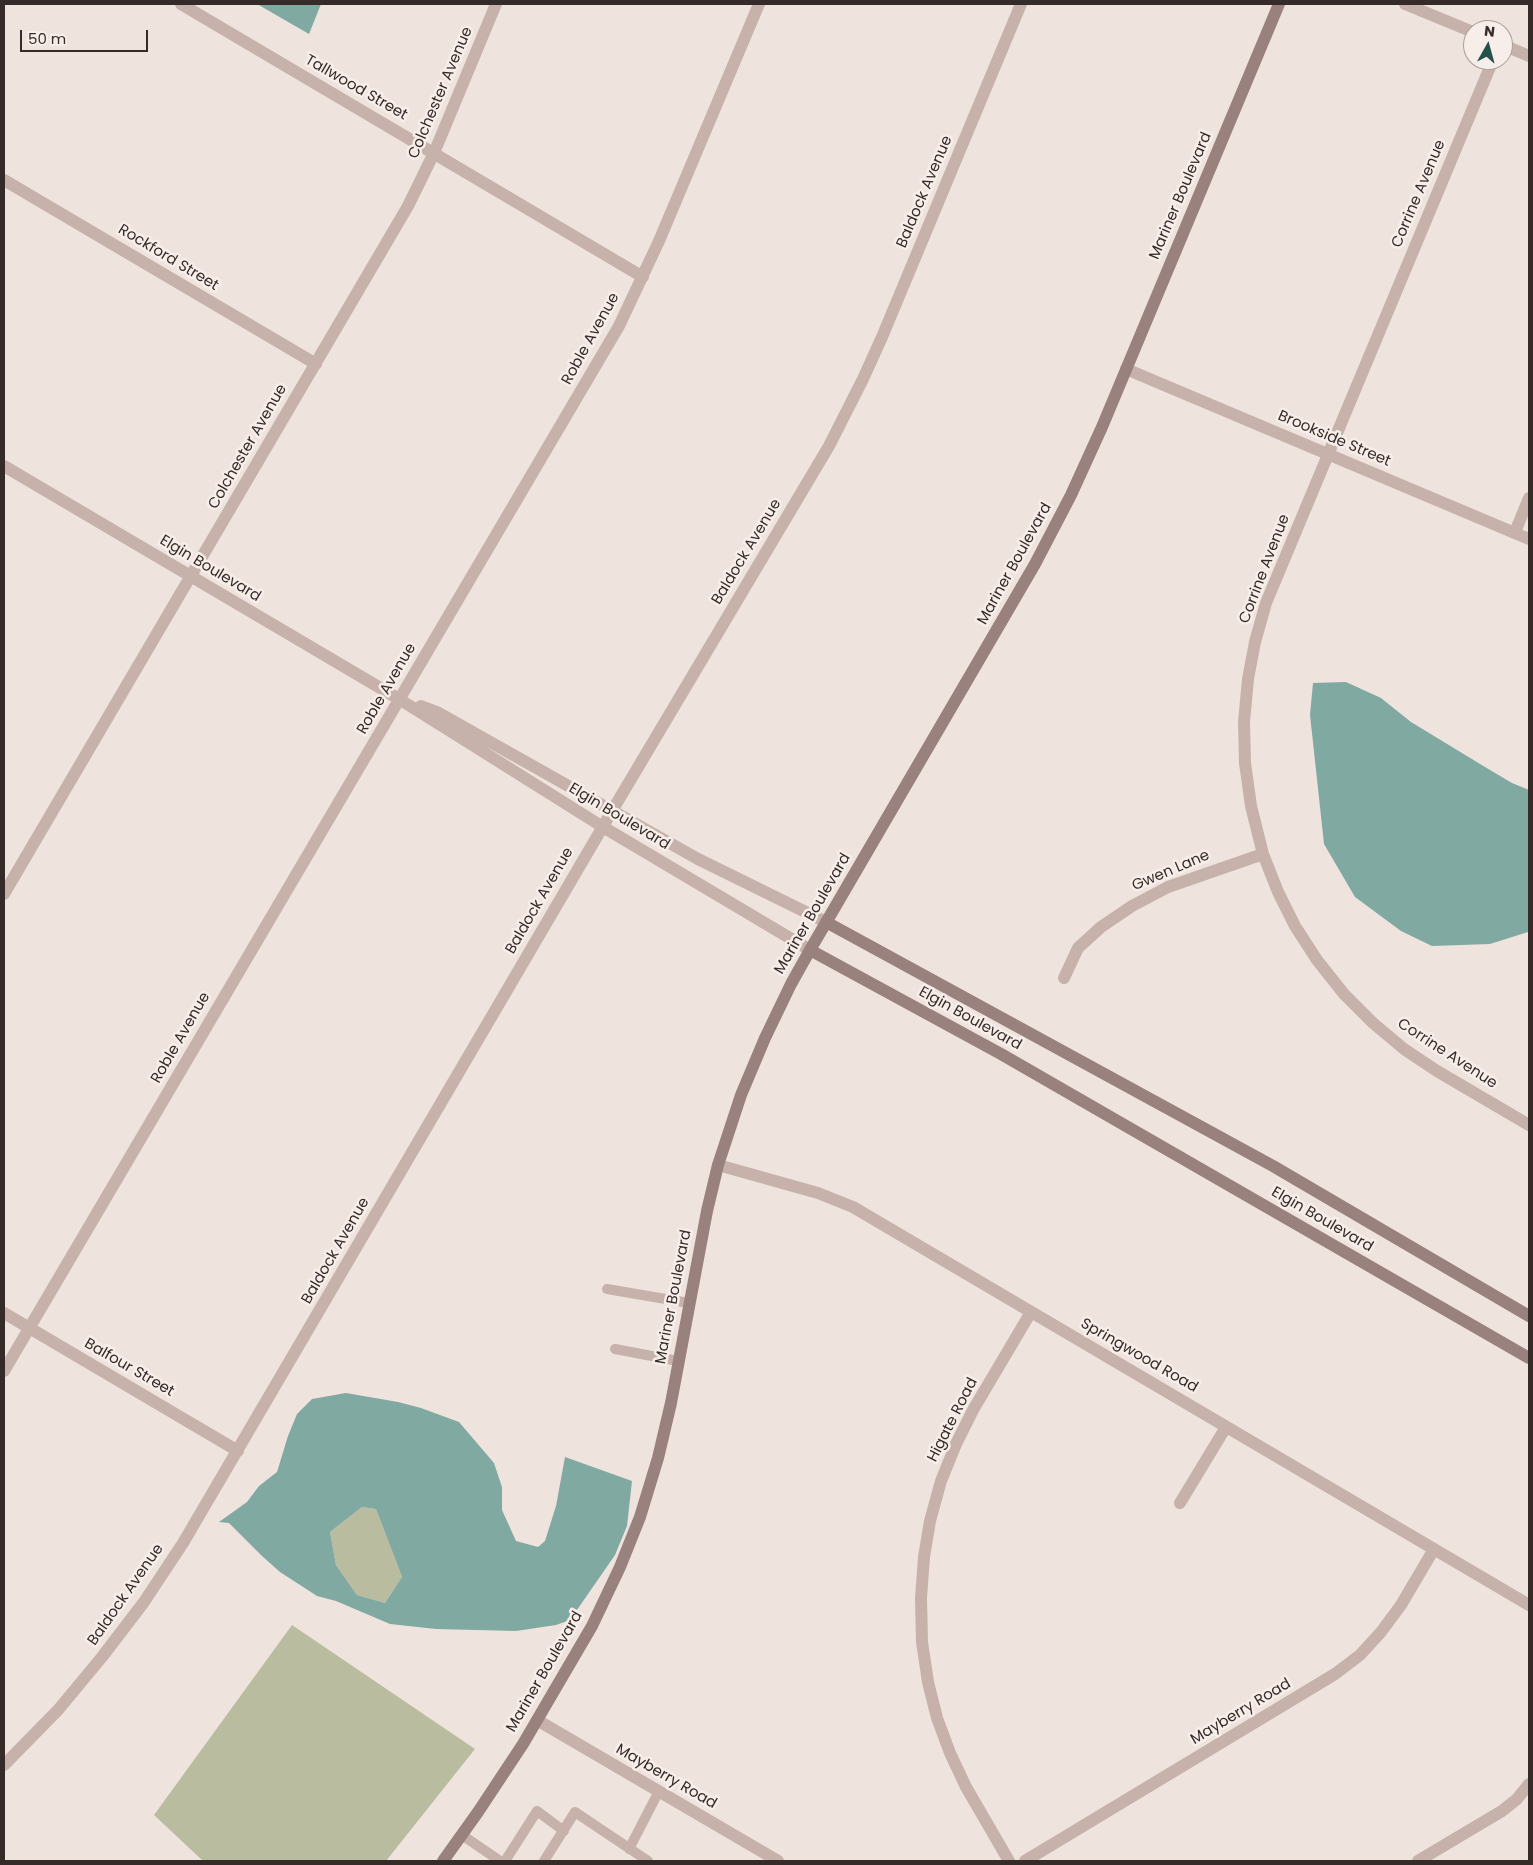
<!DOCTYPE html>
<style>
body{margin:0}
#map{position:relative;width:1533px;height:1865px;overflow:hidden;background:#efe3de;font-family:Poppins,sans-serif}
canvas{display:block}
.frame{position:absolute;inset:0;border:5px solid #352b29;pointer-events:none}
.north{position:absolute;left:1463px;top:20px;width:50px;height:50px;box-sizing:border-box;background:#f7eee9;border:1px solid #a9a09c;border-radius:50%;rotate:7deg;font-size:14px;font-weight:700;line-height:20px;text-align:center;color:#352b29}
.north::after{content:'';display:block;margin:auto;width:18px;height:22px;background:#24514b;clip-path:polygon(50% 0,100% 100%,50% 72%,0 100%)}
.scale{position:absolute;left:20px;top:30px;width:128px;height:22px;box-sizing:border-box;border:2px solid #352b29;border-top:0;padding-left:6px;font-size:15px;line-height:18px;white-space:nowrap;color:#352b29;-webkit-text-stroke:4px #f7eee9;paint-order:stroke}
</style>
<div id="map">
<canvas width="1533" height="1865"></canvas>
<div class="frame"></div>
<div class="north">N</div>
<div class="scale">50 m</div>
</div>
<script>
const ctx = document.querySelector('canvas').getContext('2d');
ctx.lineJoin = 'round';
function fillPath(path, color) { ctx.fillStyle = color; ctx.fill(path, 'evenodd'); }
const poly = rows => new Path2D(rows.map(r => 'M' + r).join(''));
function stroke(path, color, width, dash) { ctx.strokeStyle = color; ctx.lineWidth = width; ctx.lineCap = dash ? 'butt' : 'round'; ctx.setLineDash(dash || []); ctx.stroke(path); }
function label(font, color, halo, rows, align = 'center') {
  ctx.font = font + ' Poppins,sans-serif'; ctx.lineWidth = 5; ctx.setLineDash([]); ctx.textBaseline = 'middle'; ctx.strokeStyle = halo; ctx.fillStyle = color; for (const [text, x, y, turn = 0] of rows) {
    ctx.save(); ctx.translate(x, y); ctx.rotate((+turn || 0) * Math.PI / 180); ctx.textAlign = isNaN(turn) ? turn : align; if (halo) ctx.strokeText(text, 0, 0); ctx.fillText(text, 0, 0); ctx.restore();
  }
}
fillPath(poly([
 [362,1507,376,1509,402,1577,385,1603,357,1595,336,1565,330,1532],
 [292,1625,475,1749,386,1861,203,1861,154,1815]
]), '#b9bc9f');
fillPath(poly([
 [257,4,321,4,309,34],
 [1346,682,1381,698,1411,722,1485,767,1512,783,1529,790,1528,932,1490,944,1432,946,1401,931,1355,897,1324,844,1310,715,1313,683],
 [346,1393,398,1402,421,1408,459,1422,494,1463,502,1487,502,1510,516,1541,538,1547,545,1541,556,1506,565,1457,632,1481,627,1526,615,1555,570,1620,556,1625,516,1631,436,1629,390,1624,336,1601,317,1596,280,1572,262,1556,229,1523,219,1522,247,1502,259,1486,277,1472,288,1436,297,1414,312,1399],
 [362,1507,376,1509,402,1577,385,1603,357,1595,336,1565,330,1532]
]), '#80a9a2');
stroke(poly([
 [607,1289,689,1303],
 [615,1349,678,1361],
 [462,1835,500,1861],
 [629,1849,659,1791],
 [505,1861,537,1811,564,1831],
 [544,1861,575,1812,648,1861]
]), '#c6b2ab', 10);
stroke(poly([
 [181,4,643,277],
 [1405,4,1473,32],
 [1503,45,1529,56],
 [1493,60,1266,603,1255,642,1248,679,1244,722,1245,763,1251,806,1263,854,1278,892,1295,926,1317,960,1344,994,1373,1023,1404,1049,1437,1071,1529,1125],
 [4,180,316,364],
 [1126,369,1529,539],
 [1515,532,1529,498],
 [4,894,408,206,434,153,496,4],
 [1064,978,1078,948,1101,927,1132,906,1168,887,1263,854],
 [718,1165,818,1193,853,1207,1529,1605],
 [4,1313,238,1451],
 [4,1371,619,326,659,241,759,4],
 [1180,1503,1226,1427],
 [537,1720,778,1861],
 [4,1765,58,1710,102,1657,144,1602,183,1543,612,811,829,446,863,379,882,337,1021,4],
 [1009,1861,966,1787,950,1753,937,1718,928,1682,922,1642,921,1598,924,1557,930,1521,941,1481,956,1444,973,1410,1031,1312],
 [1025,1861,1335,1674,1360,1655,1381,1632,1401,1605,1434,1549],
 [1418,1861,1502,1811,1517,1799,1529,1784]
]), '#c6b2ab', 12);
stroke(poly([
 [4,466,399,699,603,827,810,950],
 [421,706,437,712,698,859,826,922]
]), '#c6b2ab', 12);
stroke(poly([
 [826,922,1273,1166,1529,1316],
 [810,950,1001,1054,1529,1358],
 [443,1861,478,1812,523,1744,592,1626,620,1567,640,1517,658,1458,671,1403,707,1211,718,1165,741,1095,765,1038,791,984,810,950,1035,564,1071,495,1102,427,1279,4]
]), '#99817d', 12);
label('15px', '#352b29', '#f7eee9', [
 ["Tallwood Street",356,88,30],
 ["Colchester Avenue",441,93,-67],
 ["Baldock Avenue",925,192,-67],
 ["Corrine Avenue",1419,194,-67],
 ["Mariner Boulevard",1181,196,-67],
 ["Rockford Street",168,258,31],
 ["Roble Avenue",591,339,-61],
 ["Brookside Street",1334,439,23],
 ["Colchester Avenue",248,447,-60],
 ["Baldock Avenue",747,552,-59],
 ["Mariner Boulevard",1015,564,-61],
 ["Elgin Boulevard",210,569,31],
 ["Corrine Avenue",1265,569,-69],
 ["Roble Avenue",387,689,-60],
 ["Elgin Boulevard",619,817,31],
 ["Gwen Lane",1171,871,-23],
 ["Baldock Avenue",540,901,-60],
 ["Mariner Boulevard",813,914,-60],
 ["Elgin Boulevard",970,1019,29],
 ["Roble Avenue",181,1038,-60],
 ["Corrine Avenue",1447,1054,33],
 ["Elgin Boulevard",1322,1220,30],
 ["Baldock Avenue",336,1251,-60],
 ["Mariner Boulevard",674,1297,-79],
 ["Springwood Road",1139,1356,30],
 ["Balfour Street",129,1368,30],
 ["Higate Road",953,1420,-63],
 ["Baldock Avenue",126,1595,-55],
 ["Mariner Boulevard",545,1672,-60],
 ["Mayberry Road",1241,1712,-31],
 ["Mayberry Road",666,1777,30]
]);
</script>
